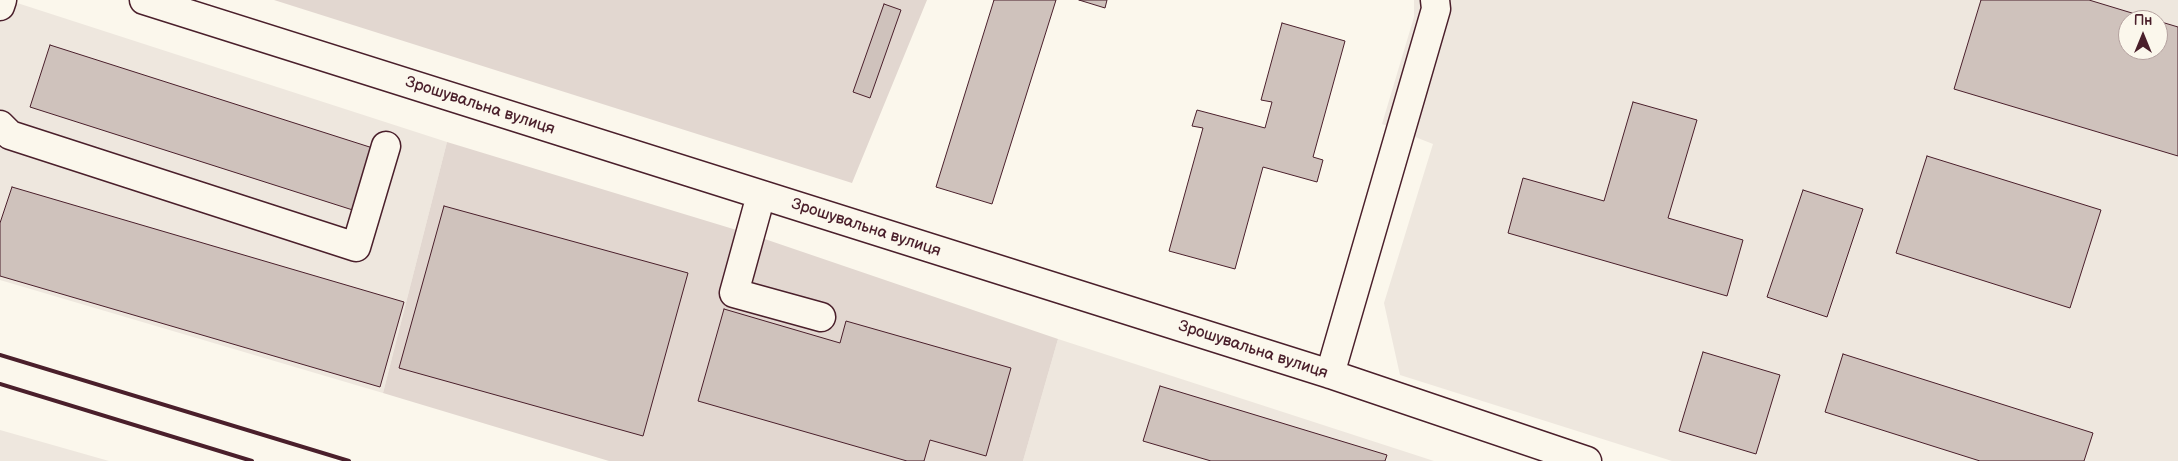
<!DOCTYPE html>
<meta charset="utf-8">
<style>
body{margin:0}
#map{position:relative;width:2178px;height:461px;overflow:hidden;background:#fbf7ec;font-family:"Balsamiq Sans",sans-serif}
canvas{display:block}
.north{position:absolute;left:2118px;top:10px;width:50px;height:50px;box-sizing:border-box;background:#fbf7ec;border:1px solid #b4a19f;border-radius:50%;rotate:0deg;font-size:14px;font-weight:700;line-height:20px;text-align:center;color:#4a1f2b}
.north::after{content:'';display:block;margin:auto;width:18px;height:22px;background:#4a1f2b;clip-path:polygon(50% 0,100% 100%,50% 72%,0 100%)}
</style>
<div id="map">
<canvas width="2178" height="461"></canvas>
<div class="north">Пн</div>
</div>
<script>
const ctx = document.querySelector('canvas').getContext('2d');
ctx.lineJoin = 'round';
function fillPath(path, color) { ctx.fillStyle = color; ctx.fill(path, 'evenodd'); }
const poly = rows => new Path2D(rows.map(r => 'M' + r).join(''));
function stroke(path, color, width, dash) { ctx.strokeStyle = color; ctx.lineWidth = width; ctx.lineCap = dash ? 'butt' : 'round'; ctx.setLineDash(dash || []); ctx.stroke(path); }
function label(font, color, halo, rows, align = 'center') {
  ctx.font = font + ' "Balsamiq Sans",sans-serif'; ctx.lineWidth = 4; ctx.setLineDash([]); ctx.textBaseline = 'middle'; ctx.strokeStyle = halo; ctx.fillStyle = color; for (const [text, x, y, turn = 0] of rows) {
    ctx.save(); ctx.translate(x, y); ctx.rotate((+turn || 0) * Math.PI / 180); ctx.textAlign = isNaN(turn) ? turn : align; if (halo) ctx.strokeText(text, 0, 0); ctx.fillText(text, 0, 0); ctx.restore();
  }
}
fillPath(poly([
 [0,0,8,0,447,142,383,393,0,280],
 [1414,0,2178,0,2178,461,1672,461,1400,375,1384,303,1433,144,1382,124,1414,17],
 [2128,20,2158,20,2158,50,2128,50],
 [1058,339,1434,461,1023,461],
 [0,430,109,461,0,461]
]), '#eee7de');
fillPath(poly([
 [274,0,927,0,852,183],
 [447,142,753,235,1058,339,1023,461,609,461,383,393]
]), '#e2d7d0');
const building = poly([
 [994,0,1056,0,992,204,936,187,994,0],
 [1079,0,1107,0,1105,8,1079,0],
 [1981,0,2089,0,2155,20,2128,20,2128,50,2158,50,2158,21,2178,27,2178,156,1954,89,1981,0],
 [884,4,901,10,870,98,853,92,884,4],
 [1282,23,1345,41,1313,157,1323,160,1317,182,1263,167,1235,269,1169,251,1203,128,1192,126,1197,110,1265,128,1272,102,1261,100,1282,23],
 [50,45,379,150,359,212,30,107,50,45],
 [1633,102,1697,120,1668,218,1743,240,1727,296,1508,233,1523,178,1604,201,1633,102],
 [1927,156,2101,210,2070,308,1896,253,1927,156],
 [12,187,404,302,380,387,0,276,0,223,12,187],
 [1803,190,1863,209,1827,317,1767,297,1803,190],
 [444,206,688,273,643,436,399,368,444,206],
 [724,309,840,343,846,321,1011,368,986,456,930,440,924,461,907,461,698,401,724,309],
 [1703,352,1780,375,1756,454,1679,431,1703,352],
 [1843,354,2093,433,2084,461,1980,461,1825,412,1843,354],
 [1160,386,1387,455,1385,461,1211,461,1143,441,1160,386]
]);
fillPath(building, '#cfc2bc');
stroke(building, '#4a1f2b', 1);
const minor = poly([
 [144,0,1330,374,1587,461],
 [0,6,2,0],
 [0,125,10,135,356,247,386,146],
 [761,195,734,293,821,317],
 [1330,374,1436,9,1435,0]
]);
stroke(minor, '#4a1f2b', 31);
stroke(minor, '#fbf7ec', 28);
stroke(poly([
 [0,355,349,461],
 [0,384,252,461]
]), '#4a1f2b', 4);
label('16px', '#4a1f2b', '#fbf7ec', [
 ["Зрошувальна вулиця",480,106,18],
 ["Зрошувальна вулиця",866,228,18],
 ["Зрошувальна вулиця",1253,350,18]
]);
</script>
